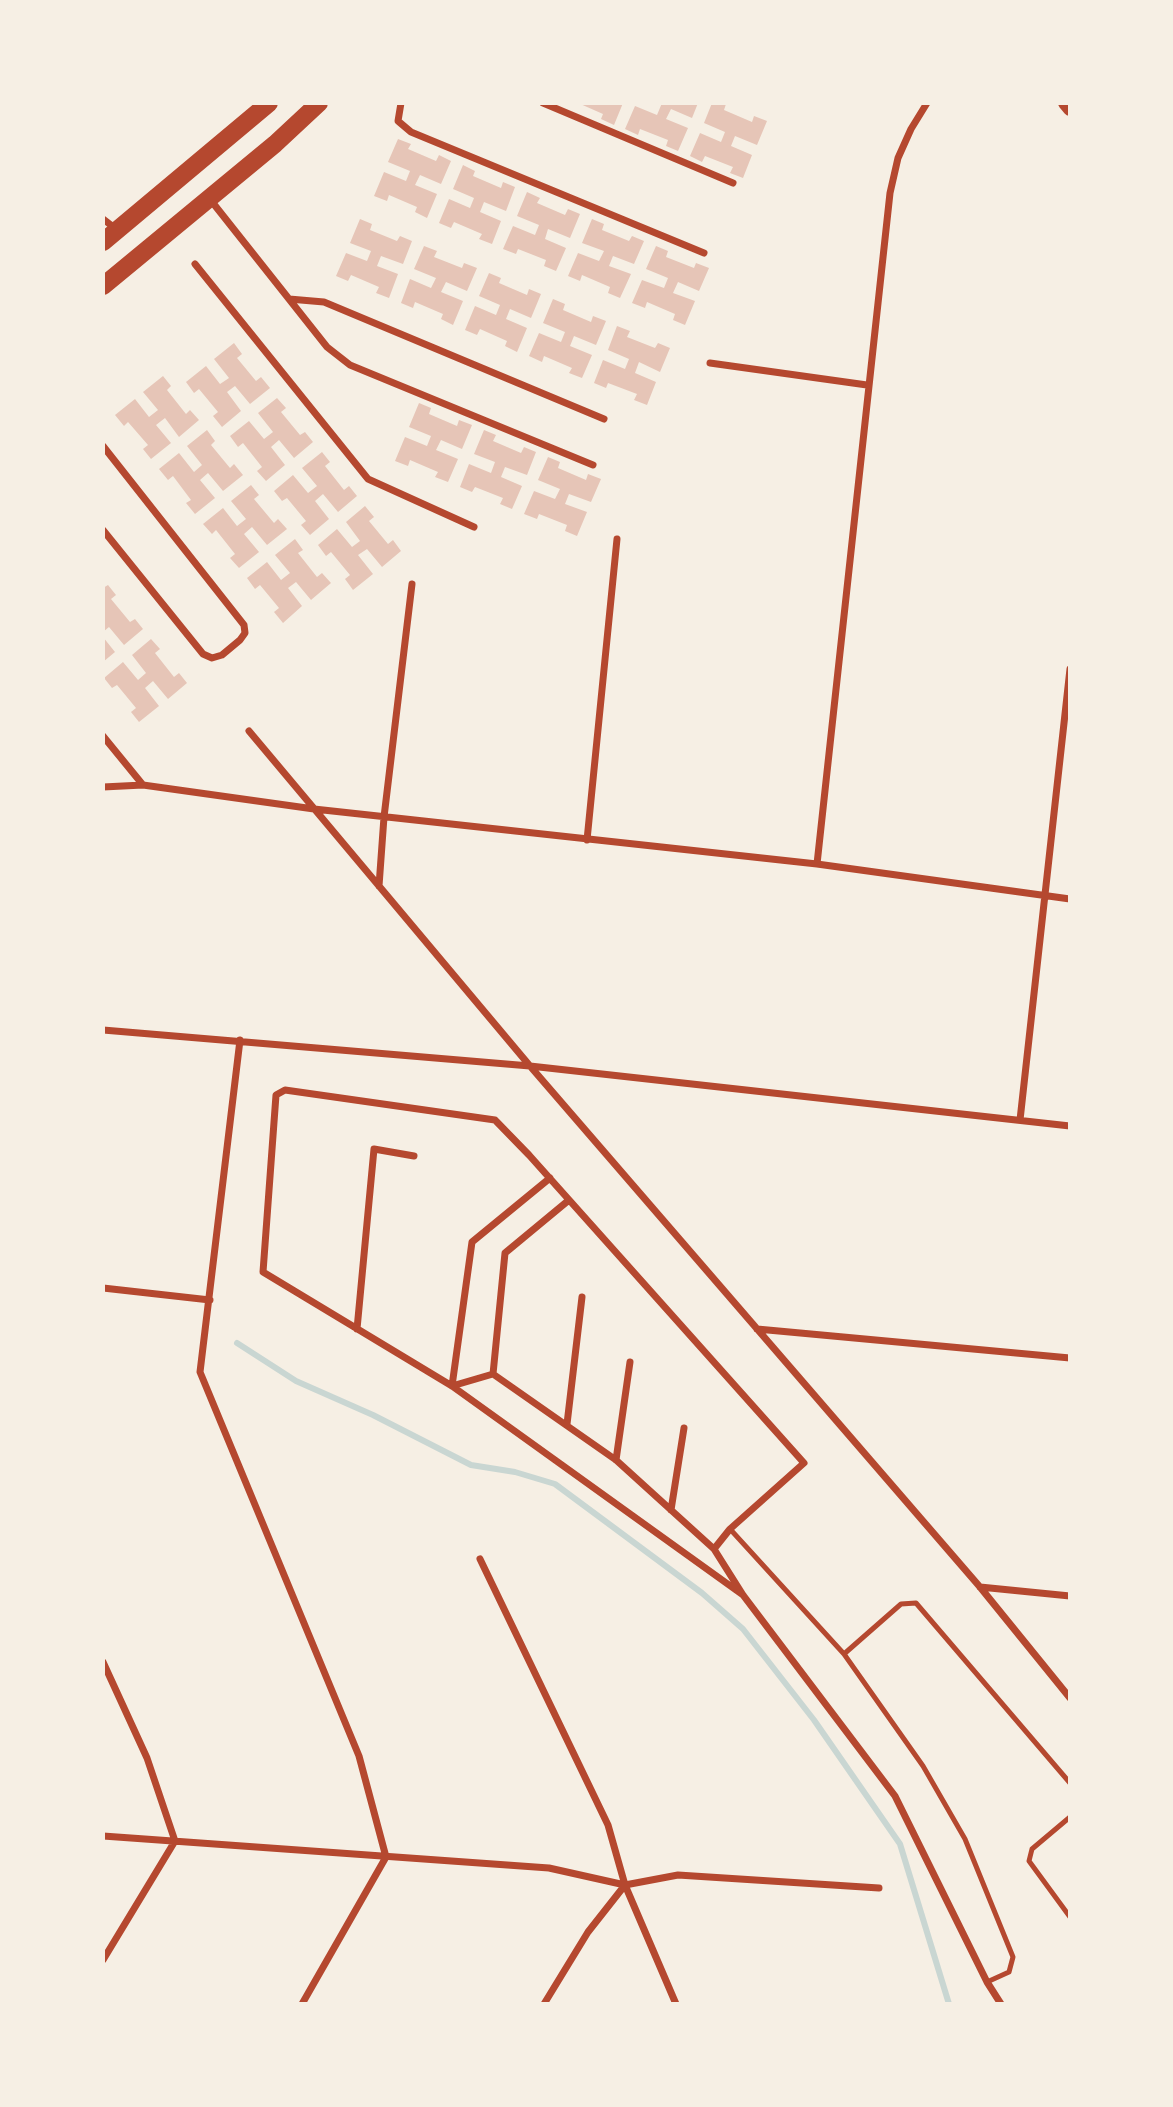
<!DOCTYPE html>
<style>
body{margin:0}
#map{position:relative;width:1173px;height:2107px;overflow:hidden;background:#f6efe4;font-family:"Nunito Sans",sans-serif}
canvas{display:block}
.frame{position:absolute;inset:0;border:105px solid #f6efe4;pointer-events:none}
</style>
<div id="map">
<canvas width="1173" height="2107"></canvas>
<div class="frame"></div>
</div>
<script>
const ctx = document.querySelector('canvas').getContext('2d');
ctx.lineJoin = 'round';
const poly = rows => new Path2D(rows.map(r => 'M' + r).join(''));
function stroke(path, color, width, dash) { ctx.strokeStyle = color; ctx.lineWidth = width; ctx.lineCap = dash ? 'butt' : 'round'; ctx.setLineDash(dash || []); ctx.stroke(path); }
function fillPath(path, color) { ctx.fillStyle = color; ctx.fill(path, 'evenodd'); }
stroke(poly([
 [237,1343,296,1381,373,1415,471,1465,515,1472,555,1484,702,1593,743,1629,814,1720,900,1844,949,2004]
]), '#c9d6d2', 6);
fillPath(poly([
 [578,103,623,103,614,125,601,119,603,114],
 [662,103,698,103,692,118,671,109,666,119,688,128,678,151,666,146,668,140,640,129,638,135,625,129,635,106,657,115],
 [712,103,726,104,724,110,752,122,754,116,767,121,757,145,735,136,731,146,752,155,743,178,730,173,733,167,705,156,702,162,690,156,700,133,721,142,725,132,704,123],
 [398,139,411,144,408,149,436,161,439,155,451,161,441,184,420,175,415,185,437,194,427,218,415,212,417,207,389,195,387,201,374,196,384,172,406,181,410,171,388,162],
 [463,165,475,171,473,176,501,188,503,182,515,187,506,211,484,202,480,212,501,221,492,244,479,239,482,234,454,222,451,228,439,223,449,199,470,208,474,198,453,189],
 [527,192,540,198,537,203,565,215,568,209,580,214,570,238,548,229,545,239,566,248,556,271,544,266,546,260,518,249,516,254,503,249,513,226,535,235,539,225,517,216],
 [360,219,372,224,370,230,397,241,400,236,412,241,403,264,381,256,377,266,398,274,389,298,376,293,379,287,351,275,348,281,336,276,346,253,367,261,371,251,350,243],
 [592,219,604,224,602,230,629,241,632,236,644,241,634,264,613,256,609,266,631,274,620,298,608,293,610,287,582,275,580,281,568,276,578,253,599,261,604,251,582,243],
 [424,246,437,251,434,257,462,268,464,263,477,268,467,291,446,282,441,292,463,301,453,325,441,319,443,314,415,302,413,308,401,303,410,279,431,288,436,278,414,269],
 [656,246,668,251,666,257,694,268,696,263,709,268,699,291,678,282,673,293,695,301,685,325,673,320,675,314,647,302,645,308,632,303,642,280,664,288,668,278,646,269],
 [489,273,501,278,499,283,527,295,529,289,541,294,531,318,510,309,506,319,527,328,517,352,505,346,507,341,480,329,477,335,465,330,475,306,496,315,500,305,479,296],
 [553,299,565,304,563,310,591,322,593,316,606,321,596,345,574,336,570,346,592,355,582,378,569,373,572,368,544,356,542,362,529,356,539,333,561,342,565,332,543,323],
 [617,326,630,331,627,337,655,348,658,343,670,348,660,372,639,362,635,373,656,382,647,405,634,400,637,394,608,383,606,388,594,383,603,360,625,369,629,359,608,350],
 [234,343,242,354,237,358,256,381,261,377,270,388,250,404,235,386,227,392,241,411,222,427,213,416,218,412,199,389,194,393,186,382,206,366,220,384,229,378,214,359],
 [163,376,171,386,167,390,186,414,190,410,199,420,179,437,165,418,156,425,171,443,151,459,143,449,148,445,128,422,124,426,115,415,135,399,149,417,158,410,143,392],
 [277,398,286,408,281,412,300,435,305,432,313,442,294,458,279,440,271,447,285,465,266,481,257,471,262,467,243,443,238,447,230,436,249,421,264,439,273,432,258,413],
 [419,403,431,408,429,414,457,426,459,420,472,425,462,449,441,440,436,450,458,459,448,482,435,477,438,472,410,460,408,466,395,461,405,437,427,446,431,436,409,427],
 [207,430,215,441,211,445,230,468,234,464,243,475,223,491,208,473,200,480,215,498,195,514,186,503,191,500,173,476,168,480,159,469,179,453,194,472,202,465,187,446],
 [484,430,496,435,493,441,521,453,524,447,536,452,527,475,505,467,501,477,522,486,512,509,500,504,503,498,475,487,472,492,460,487,469,464,491,473,495,462,474,454],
 [322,452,330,462,325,466,344,490,349,486,357,496,338,512,323,494,315,501,329,519,310,535,301,525,306,521,287,498,282,501,274,491,293,475,308,493,317,486,302,468],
 [548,457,560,462,558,468,586,480,588,474,601,479,591,502,569,494,565,504,587,512,577,536,565,531,567,525,539,514,537,519,524,514,534,491,555,499,560,489,538,480],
 [251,485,259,495,254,499,274,523,278,519,287,529,267,545,252,527,244,534,259,552,239,568,230,558,235,554,216,530,212,534,203,524,223,508,237,526,246,519,231,501],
 [365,506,374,517,369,521,388,544,393,540,401,551,382,567,367,549,358,555,373,574,353,590,345,579,350,575,331,552,326,556,318,545,337,529,352,547,360,541,346,522],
 [295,539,303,550,298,553,317,577,322,573,331,583,311,600,296,582,288,588,302,606,283,623,274,612,279,608,260,585,255,589,247,578,267,562,281,580,290,573,275,555],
 [108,585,116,595,111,599,130,622,135,619,143,629,124,645,109,627,103,632,103,588],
 [103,637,115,652,103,662],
 [151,639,160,649,155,653,174,677,179,673,187,683,168,699,153,681,145,688,159,706,139,722,131,712,136,708,117,685,112,688,104,678,123,662,138,680,146,673,132,655]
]), '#e6c5b7');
stroke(poly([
 [730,1529,844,1654,923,1766,965,1839,1013,1957,1009,1972,987,1982],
 [844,1654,901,1604,916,1603,1070,1783],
 [1070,1817,1032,1849,1029,1861,1070,1917]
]), '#b5482f', 5);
stroke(poly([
 [401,103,398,121,411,132,704,253],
 [543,103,733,183],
 [209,198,289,299],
 [103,219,116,229],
 [195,264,368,479,474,527],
 [710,363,867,385],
 [103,446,244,625,245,633,240,640,222,655,212,658,203,654,103,530],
 [593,465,350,365,327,347,289,299,324,302,604,419],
 [249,731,530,1066,980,1587,1070,1698],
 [103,736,143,785],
 [103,787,143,785,314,809,817,864,1070,899],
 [587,840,617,539],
 [817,864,890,193,898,158,911,129,927,103],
 [379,886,384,817,412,584],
 [103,1030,530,1066,1070,1126],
 [240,1040,200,1372,359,1756,386,1857,302,2004],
 [1020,1120,1070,669],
 [103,1288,210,1300],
 [357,1329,374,1149,414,1156],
 [757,1329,1070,1358],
 [493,1374,616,1460,714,1549,743,1595,895,1796,987,1982,1001,2004],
 [493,1374,505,1253,569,1200],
 [452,1386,472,1242,550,1178],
 [452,1386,493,1374],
 [567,1424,582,1297],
 [616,1460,630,1362],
 [671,1510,684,1428],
 [714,1549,730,1529,804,1463,529,1155,495,1120,285,1090,276,1095,263,1272,452,1386,743,1595],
 [480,1559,608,1825,625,1885,676,2004],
 [980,1587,1070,1596],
 [103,1662,147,1758,175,1841,103,1960],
 [103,1836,549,1868,625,1885,678,1875,879,1888],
 [544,2004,588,1932,625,1885]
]), '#b5482f', 7);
stroke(poly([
 [1065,103,1070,109]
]), '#b5482f', 14);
stroke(poly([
 [103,242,269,103],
 [103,286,275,144,319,103]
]), '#b5482f', 18);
</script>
